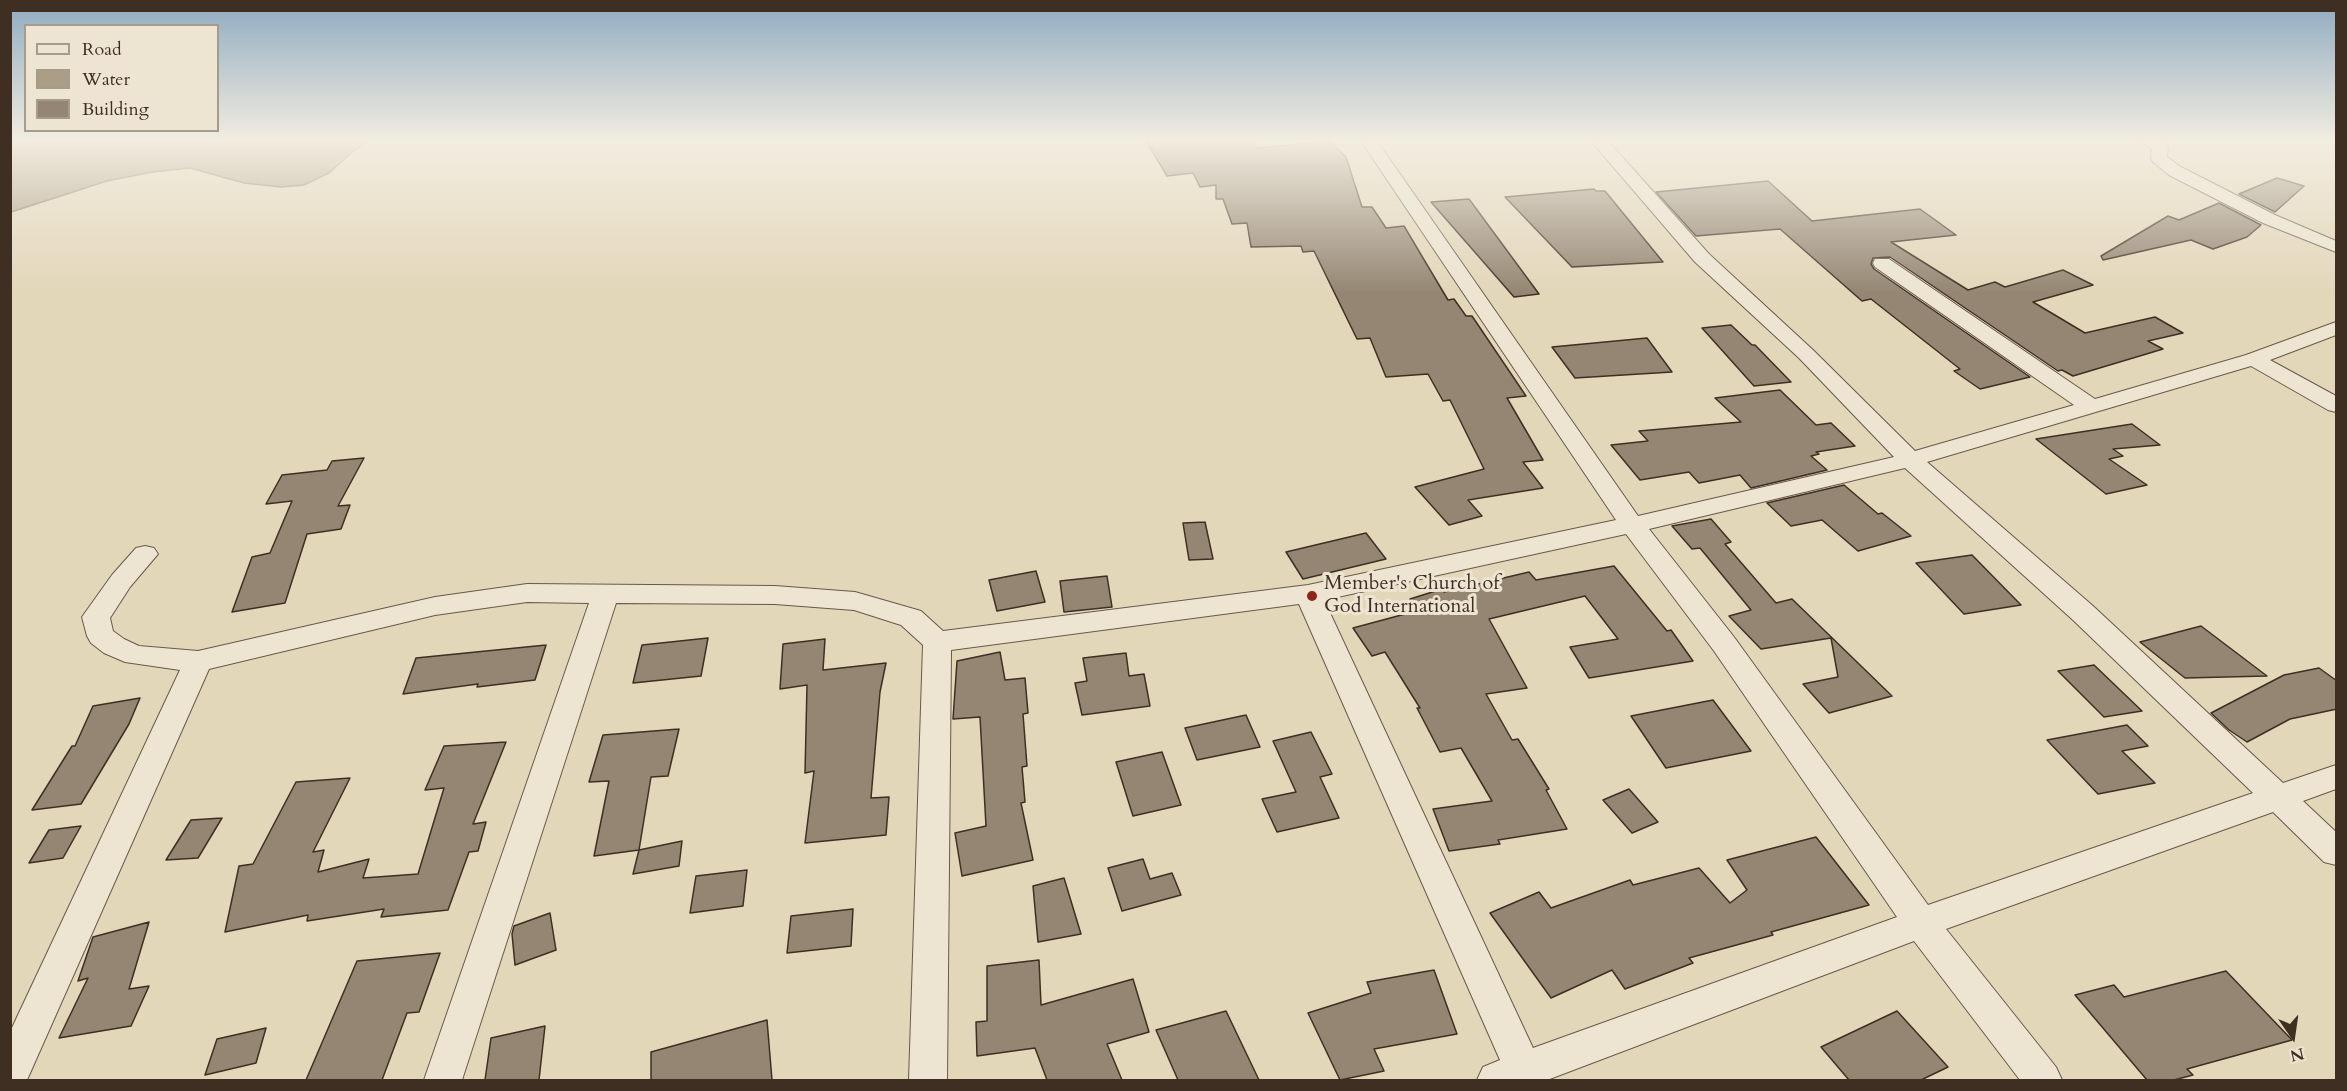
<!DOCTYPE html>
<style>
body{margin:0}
#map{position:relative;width:2347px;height:1091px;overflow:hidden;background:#e3d7ba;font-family:Cardo,serif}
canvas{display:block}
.frame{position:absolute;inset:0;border:12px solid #3f2f23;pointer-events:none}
.legend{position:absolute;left:24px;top:24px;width:195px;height:108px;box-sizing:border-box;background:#ede5d2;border:2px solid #a79c8c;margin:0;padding:8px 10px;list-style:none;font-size:18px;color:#3f2f23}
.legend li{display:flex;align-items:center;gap:12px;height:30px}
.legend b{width:30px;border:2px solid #a79c8c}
.north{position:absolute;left:2263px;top:1007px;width:60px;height:60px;-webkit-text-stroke:4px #ede5d2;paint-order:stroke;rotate:167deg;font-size:16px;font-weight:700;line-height:24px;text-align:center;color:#3f2f23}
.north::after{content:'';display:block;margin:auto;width:21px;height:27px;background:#3f2f23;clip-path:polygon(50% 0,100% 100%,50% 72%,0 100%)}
</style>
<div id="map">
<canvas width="2347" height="1091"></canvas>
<div class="frame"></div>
<ul class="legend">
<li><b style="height:8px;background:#ede5d2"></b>Road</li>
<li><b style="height:16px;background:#ab9e87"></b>Water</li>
<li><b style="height:16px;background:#948672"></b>Building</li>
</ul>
<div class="north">N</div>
</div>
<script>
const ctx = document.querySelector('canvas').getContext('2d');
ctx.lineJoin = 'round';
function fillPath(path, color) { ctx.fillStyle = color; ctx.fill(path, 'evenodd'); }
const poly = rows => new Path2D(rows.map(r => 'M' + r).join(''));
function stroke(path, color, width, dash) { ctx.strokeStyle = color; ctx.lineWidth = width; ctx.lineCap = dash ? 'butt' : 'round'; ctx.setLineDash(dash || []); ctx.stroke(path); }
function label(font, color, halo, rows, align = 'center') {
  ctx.font = font + ' Cardo,serif'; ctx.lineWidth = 6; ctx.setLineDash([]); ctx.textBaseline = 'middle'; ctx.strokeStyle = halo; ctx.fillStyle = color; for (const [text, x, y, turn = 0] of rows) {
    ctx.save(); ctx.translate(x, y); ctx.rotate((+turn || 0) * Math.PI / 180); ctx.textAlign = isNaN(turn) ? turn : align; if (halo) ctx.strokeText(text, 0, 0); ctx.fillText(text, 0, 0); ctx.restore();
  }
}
const water = poly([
 [10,141,369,141,351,153,329,173,304,185,281,187,244,183,190,168,152,172,107,181,11,212,10,141]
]);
fillPath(water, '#ab9e87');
stroke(water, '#80725f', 1.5);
const building = poly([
 [1146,141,1253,141,1257,148,1330,141,1346,157,1362,207,1372,207,1386,228,1404,226,1448,300,1454,299,1466,316,1472,316,1526,396,1507,398,1543,460,1523,462,1543,488,1468,500,1482,516,1449,525,1415,487,1484,469,1450,400,1443,401,1428,374,1386,377,1370,338,1357,339,1314,251,1303,252,1301,246,1251,247,1247,223,1232,224,1223,199,1216,199,1216,185,1200,187,1193,173,1167,176,1146,141],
 [2277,178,2304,186,2275,212,2239,194,2277,178],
 [1768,181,1812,221,1920,209,1956,235,1891,242,1968,290,1995,282,2005,287,2063,270,2093,285,2033,302,2085,333,2155,317,2183,333,2148,341,2163,349,2073,376,2062,370,2058,371,1890,257,1873,258,1871,264,1874,269,2030,377,1980,389,1954,371,1960,369,1871,299,1862,301,1780,229,1696,236,1656,192,1768,181],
 [1594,189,1596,191,1605,191,1663,262,1572,267,1505,197,1594,189],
 [1469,199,1539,294,1514,297,1431,202,1469,199],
 [2219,203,2261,225,2247,237,2213,249,2191,240,2103,260,2101,256,2168,216,2179,220,2219,203],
 [1731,325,1752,345,1755,345,1791,382,1754,386,1702,328,1731,325],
 [1647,338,1672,372,1575,378,1552,347,1647,338],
 [1780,390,1816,425,1831,423,1855,446,1816,452,1819,454,1811,456,1827,470,1751,488,1740,475,1699,483,1689,472,1640,480,1611,445,1648,441,1639,431,1741,422,1715,398,1780,390],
 [2132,424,2160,445,2113,449,2123,456,2109,459,2147,485,2106,494,2036,439,2132,424],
 [364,458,338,506,350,505,341,529,307,534,285,603,232,612,252,557,270,553,292,501,266,504,282,475,327,470,332,461,364,458],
 [1844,485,1878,514,1882,513,1911,536,1858,551,1822,520,1791,526,1767,503,1844,485],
 [1711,519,1731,542,1725,544,1776,603,1792,599,1892,696,1829,713,1803,684,1838,677,1831,638,1761,649,1729,616,1751,610,1700,548,1692,549,1672,526,1711,519],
 [1205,522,1213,559,1189,560,1183,523,1205,522],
 [1366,533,1386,559,1303,579,1286,552,1366,533],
 [1972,555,2021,605,1964,614,1916,563,1972,555],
 [1614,566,1667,631,1671,630,1693,661,1589,678,1570,647,1618,639,1585,596,1489,619,1527,688,1486,694,1512,740,1518,739,1549,789,1546,790,1567,829,1498,840,1500,844,1449,851,1433,809,1492,801,1461,748,1440,752,1417,708,1420,708,1385,652,1372,656,1353,628,1420,610,1410,599,1442,589,1444,592,1529,572,1536,580,1614,566],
 [1036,571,1045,602,997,611,989,580,1036,571],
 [1107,576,1112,607,1064,612,1060,581,1107,576],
 [2201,626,2267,676,2185,678,2140,642,2201,626],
 [708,638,701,676,633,683,642,645,708,638],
 [825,639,823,670,886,663,880,692,871,798,889,797,886,835,805,843,814,771,805,773,807,685,780,689,783,644,825,639],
 [546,645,535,680,477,687,478,684,403,694,416,658,546,645],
 [1000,652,1005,680,1025,678,1028,713,1023,714,1027,766,1022,767,1025,802,1021,803,1033,860,962,876,955,833,986,826,980,717,953,719,957,661,1000,652],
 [1126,653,1129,676,1144,674,1150,706,1082,715,1075,683,1087,681,1083,658,1126,653],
 [2094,665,2142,711,2104,717,2058,671,2094,665],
 [2319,668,2337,681,2337,709,2290,719,2247,742,2229,730,2211,713,2284,675,2319,668],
 [140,698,129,724,81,804,32,810,72,746,75,746,93,706,140,698],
 [1713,700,1751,751,1666,768,1631,716,1713,700],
 [1246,715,1260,747,1197,760,1185,728,1246,715],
 [2127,725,2148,746,2122,751,2155,783,2098,794,2047,740,2127,725],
 [679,729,668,776,651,777,639,850,594,856,609,781,589,782,603,735,679,729],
 [1311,732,1332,774,1320,777,1339,818,1277,832,1262,799,1296,792,1273,741,1311,732],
 [506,742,473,824,486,822,478,851,469,852,448,910,381,917,384,909,307,921,308,915,225,932,239,866,253,864,296,782,350,778,313,852,324,850,318,872,369,859,363,878,418,874,444,788,425,790,444,746,506,742],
 [1162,752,1181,805,1133,816,1116,762,1162,752],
 [1629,789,1658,822,1632,833,1603,800,1629,789],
 [222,818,198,858,166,860,191,820,222,818],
 [81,826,63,858,29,863,49,830,81,826],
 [1816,837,1869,905,1771,932,1773,935,1689,958,1693,963,1625,989,1612,970,1551,998,1490,913,1539,892,1551,908,1630,880,1633,885,1699,868,1730,903,1747,890,1727,860,1816,837],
 [682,841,679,866,633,874,639,850,682,841],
 [1143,859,1150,879,1172,873,1181,895,1122,911,1108,868,1143,859],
 [747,870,743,906,690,913,696,876,747,870],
 [1064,878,1081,934,1038,942,1033,886,1064,878],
 [853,909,851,946,787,953,791,916,853,909],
 [550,913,556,950,515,965,512,934,514,926,550,913],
 [149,922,129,989,149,986,131,1026,59,1038,88,978,78,981,93,937,149,922],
 [440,953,419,1012,407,1013,382,1080,306,1080,357,961,440,953],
 [1039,960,1041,1005,1133,979,1149,1032,1107,1044,1122,1080,1047,1080,1035,1048,977,1056,976,1022,987,1021,987,966,1039,960],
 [1434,970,1457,1034,1374,1049,1384,1071,1340,1080,1308,1013,1371,993,1367,982,1434,970],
 [2226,971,2292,1040,2187,1069,2193,1075,2174,1080,2147,1080,2075,995,2114,985,2124,997,2226,971],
 [1226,1011,1259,1080,1178,1080,1156,1030,1226,1011],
 [1897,1011,1948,1067,1921,1080,1849,1080,1821,1047,1897,1011],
 [767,1020,772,1080,651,1080,651,1052,767,1020],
 [545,1026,539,1080,485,1080,491,1038,545,1026],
 [266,1028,256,1063,205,1075,217,1039,266,1028]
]);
fillPath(building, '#948672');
stroke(building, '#3f2f23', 1.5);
const minor = poly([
 [1361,141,1377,141,1638,516,1894,457,1799,358,1695,262,1591,141,1608,141,1709,254,1813,350,1915,451,2074,405,1875,267,1873,263,1875,259,1889,259,2095,399,2246,355,2336,322,2336,335,2270,360,2336,396,2336,412,2328,410,2251,366,1927,462,2093,606,2283,783,2336,765,2336,789,2303,801,2336,832,2336,865,2324,862,2273,812,1946,929,2056,1067,2062,1080,2020,1080,1914,941,1547,1080,1477,1080,1483,1067,1500,1060,1299,604,951,650,947,1080,909,1080,923,645,901,625,854,610,775,604,616,603,462,1080,424,1080,589,603,527,602,435,615,209,669,27,1080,10,1080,10,1032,180,670,125,662,104,653,91,643,87,636,82,617,112,575,136,548,145,546,154,548,158,554,130,587,110,618,113,631,124,639,139,646,198,651,435,597,527,584,775,586,855,592,921,611,943,631,1308,585,1616,520,1361,141],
 [1905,468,2073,620,2253,793,1928,905,1734,637,1649,529,1905,468],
 [1626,534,1714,651,1897,917,1533,1048,1324,600,1626,534],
 [2141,141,2161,141,2168,147,2167,157,2181,167,2275,215,2336,241,2336,252,2263,223,2169,175,2153,162,2151,158,2152,149,2141,141]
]);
stroke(minor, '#685949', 2);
fillPath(minor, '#ede5d2');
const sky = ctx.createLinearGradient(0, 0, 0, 293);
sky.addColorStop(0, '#8fabc1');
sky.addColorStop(0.48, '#f2ede0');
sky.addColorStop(1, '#f2ede000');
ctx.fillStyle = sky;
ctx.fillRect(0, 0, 2347, 293);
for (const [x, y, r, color] of [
 [1312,596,6,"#8f2418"]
]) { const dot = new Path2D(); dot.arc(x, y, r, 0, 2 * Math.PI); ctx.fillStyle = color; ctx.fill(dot); stroke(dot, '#ede5d2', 2); }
label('20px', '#3f2f23', '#ede5d2', [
 ["Member's Church of",1324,584],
 ["God International",1324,607]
], 'left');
</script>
